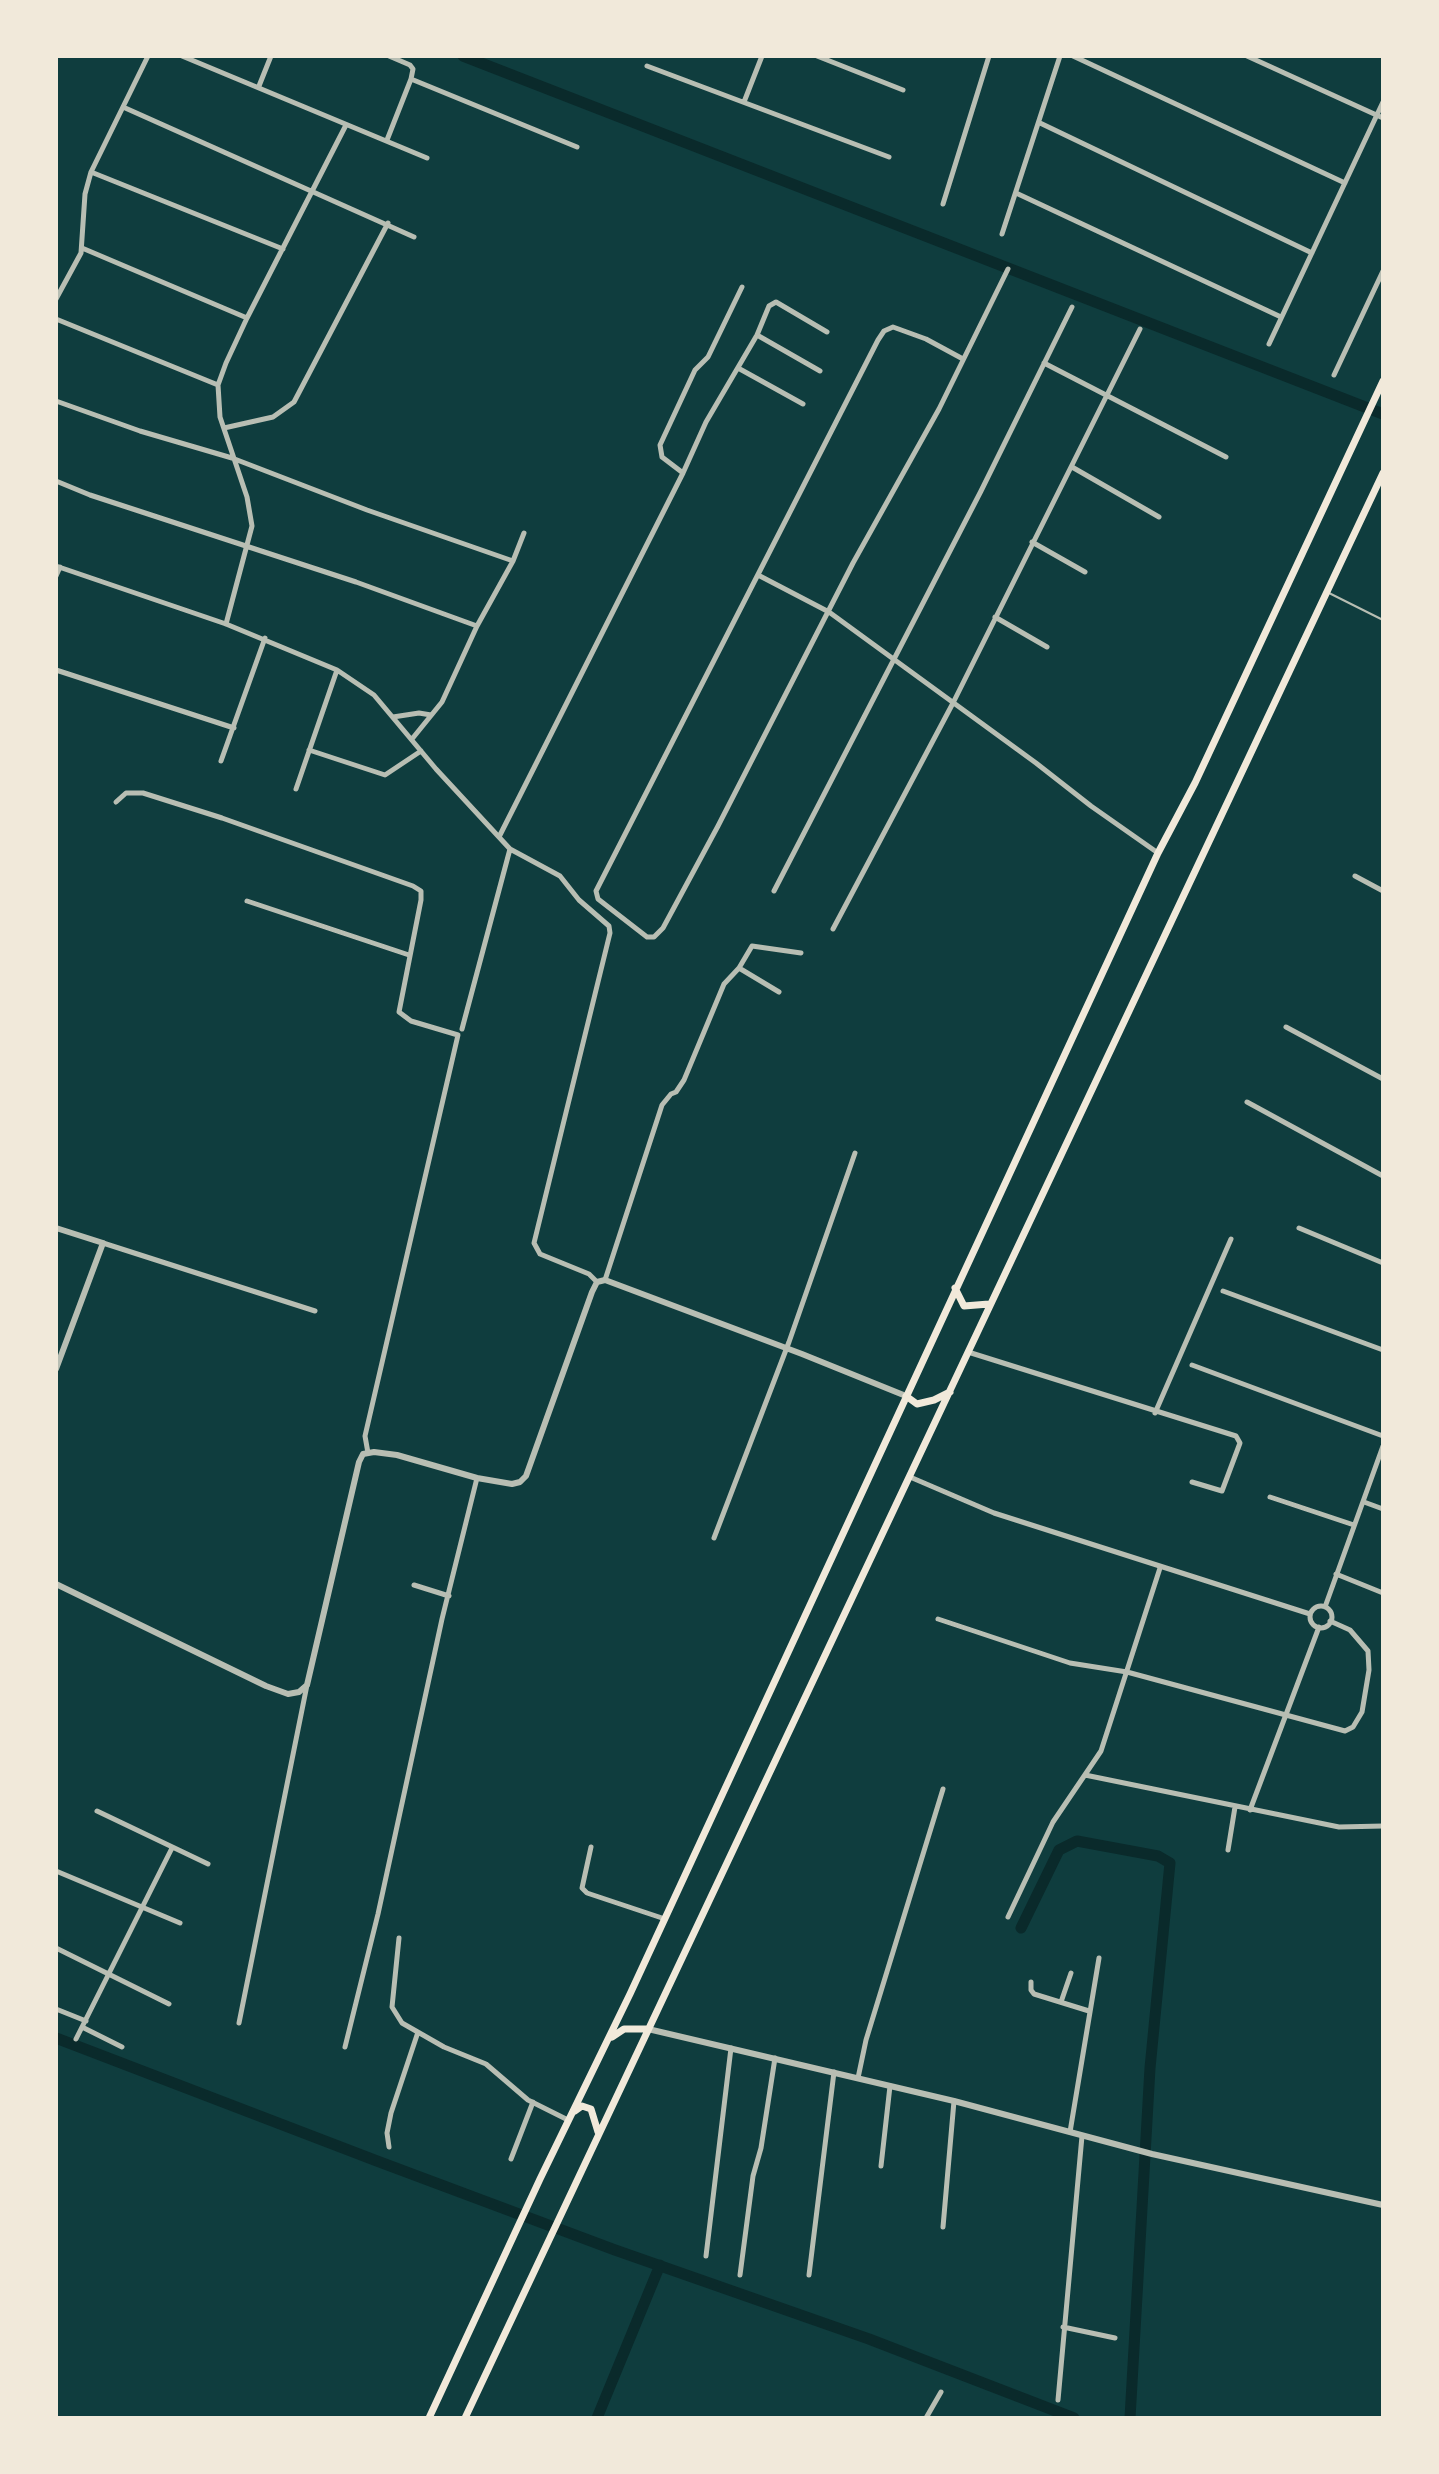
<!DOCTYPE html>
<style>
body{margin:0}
#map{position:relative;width:1439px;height:2474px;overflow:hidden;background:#0f3d3e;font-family:Overpass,sans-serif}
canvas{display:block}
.frame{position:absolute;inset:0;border:58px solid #f1e9da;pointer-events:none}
</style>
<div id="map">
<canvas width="1439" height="2474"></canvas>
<div class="frame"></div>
</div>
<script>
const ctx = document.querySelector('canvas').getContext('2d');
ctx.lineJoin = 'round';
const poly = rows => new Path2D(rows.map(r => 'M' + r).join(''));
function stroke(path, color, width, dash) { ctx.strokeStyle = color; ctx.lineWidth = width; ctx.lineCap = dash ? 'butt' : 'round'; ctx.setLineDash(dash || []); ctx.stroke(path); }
stroke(poly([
 [463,56,1383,414],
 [1021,1928,1059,1850,1077,1841,1158,1856,1170,1863,1150,2068,1130,2418],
 [56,2038,377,2161,615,2250,869,2339,1074,2418],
 [597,2418,660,2265]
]), '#0a2a2b', 11);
stroke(poly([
 [1329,593,1383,620]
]), '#b8beb3', 2);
stroke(poly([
 [182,56,427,158],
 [389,56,410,65,413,69,411,79],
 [817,56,903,90],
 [1073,56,1345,183],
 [1247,56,1383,118],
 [647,66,889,157],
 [259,86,271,56],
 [744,102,762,56],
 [123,107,414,237],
 [1040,123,1312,253],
 [387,140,411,79,577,147],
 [91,172,283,249],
 [1016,193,1281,317],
 [943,204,989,56],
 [1002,234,1060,56],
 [82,248,247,318],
 [56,299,81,253,85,194,91,172,148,56],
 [56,319,218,385],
 [757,335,820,371],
 [1269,344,1383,102],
 [963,359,926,339,893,327,884,331,878,340,596,891,598,899,647,937,654,937,663,928,718,826,853,563,939,409,1008,269],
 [1044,363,1226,457],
 [738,368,803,404],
 [1334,375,1383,271],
 [56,401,140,431,232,458,367,510,513,561],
 [224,428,273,417,294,402,388,223],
 [1072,467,1159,517],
 [683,473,662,457,660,445,695,370,708,357,742,287],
 [56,481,90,495,356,582,477,626],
 [1032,542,1085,572],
 [56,566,226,624,337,670,374,695,436,769,510,849,560,876,579,900,609,926,610,933,534,1243,540,1254,589,1274,597,1282],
 [758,575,829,612,1036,763,1091,806,1158,853],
 [56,576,60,567],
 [995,617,1047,647],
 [226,624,252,526,247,497,220,417,218,385,226,363,247,318,346,125],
 [56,670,234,728],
 [393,717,419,713,431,715],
 [412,739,442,702,477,626,513,561,524,533],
 [309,750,385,775,421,751],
 [221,761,265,638],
 [296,789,337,670],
 [116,802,126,793,143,793,222,818,413,886,421,891,421,900,399,1012,411,1021,458,1035,365,1436,368,1453],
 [500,835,683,473,706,422,757,335,769,306,776,302,827,332],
 [1355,876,1383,891],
 [774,891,981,491,1072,307],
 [247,901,409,955],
 [833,929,953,703,1140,329],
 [739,968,752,946,801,953],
 [1286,1027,1383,1079],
 [462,1029,510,849],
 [1247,1102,1383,1176],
 [1299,1228,1383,1263],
 [103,1243,315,1311],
 [605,1280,662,1105,671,1094,676,1092,684,1080,724,984,739,968,779,992],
 [1223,1291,1383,1350],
 [968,1352,1236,1436,1240,1443,1222,1491,1192,1482],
 [1192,1365,1383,1436],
 [1155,1413,1231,1239],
 [910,1477,994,1513,1310,1614],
 [1270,1497,1354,1525],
 [1364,1502,1383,1509],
 [714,1538,789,1342,855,1153],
 [1336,1574,1383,1593],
 [414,1585,449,1596],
 '1310 1617a11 11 0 1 1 22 0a11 11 0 1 1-22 0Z',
 [1325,1607,1383,1446],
 [938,1619,1070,1663,1127,1672,1345,1731,1353,1727,1362,1712,1369,1670,1368,1651,1350,1630,1330,1621],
 [1085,1775,1339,1827,1383,1826],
 [1250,1810,1319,1627],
 [97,1811,208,1864],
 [591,1847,582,1888,587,1893,665,1919],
 [1228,1850,1235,1807],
 [56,1871,180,1923],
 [1008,1917,1053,1822,1101,1751,1160,1568],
 [399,1938,392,2007,402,2023,444,2047,486,2064,528,2100,568,2120],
 [56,1948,169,2004],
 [1031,1982,1031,1990,1034,1994,1089,2011],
 [1061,2002,1071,1973],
 [56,2009,86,2021],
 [239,2023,307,1685],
 [82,2027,122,2047],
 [76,2039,172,1848],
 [345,2047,378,1914,442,1619,477,1478],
 [858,2078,866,2040,943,1789],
 [1070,2132,1099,1958],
 [389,2147,387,2133,391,2113,418,2032],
 [511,2159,533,2102],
 [881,2166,890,2086],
 [943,2227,954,2101],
 [706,2256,731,2048],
 [740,2275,753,2176,761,2148,775,2058],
 [809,2275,834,2072],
 [1063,2327,1115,2338],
 [1058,2400,1082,2136],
 [926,2418,941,2392]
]), '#b8beb3', 5);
stroke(poly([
 [56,1228,103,1243,56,1369],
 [56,1584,266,1686,288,1694,299,1692,307,1685,359,1462,363,1454,374,1452,397,1455,477,1478,512,1484,520,1482,526,1476,592,1292,597,1282,605,1280,802,1354,906,1396],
 [648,2029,954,2101,1152,2154,1383,2205]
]), '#b8beb3', 6);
stroke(poly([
 [955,1288,964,1306,989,1304],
 [906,1396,917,1404,934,1400,950,1392],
 [612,2037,624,2029,648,2029],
 [575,2111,582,2106,591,2109,598,2132],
 [429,2418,540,2179,630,1994,1158,853,1195,783,1383,381],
 [465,2418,1383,473]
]), '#f1e9da', 7);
</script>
